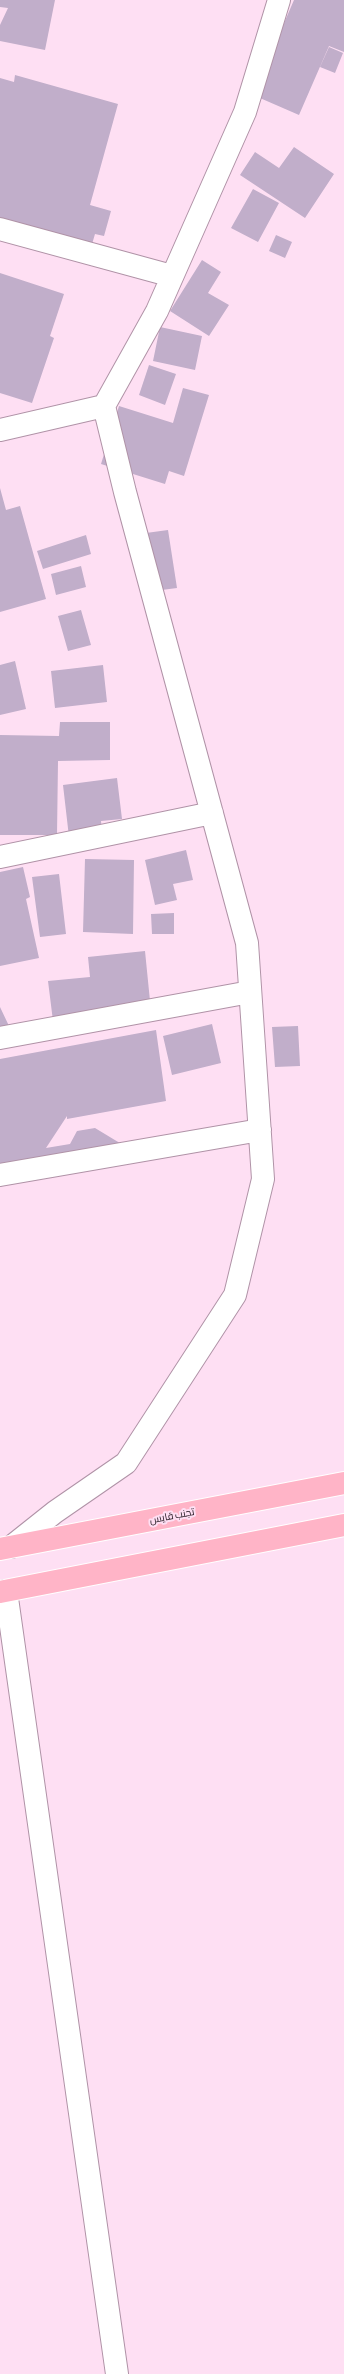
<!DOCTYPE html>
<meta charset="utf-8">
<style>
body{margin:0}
canvas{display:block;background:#fedff3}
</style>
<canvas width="344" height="2374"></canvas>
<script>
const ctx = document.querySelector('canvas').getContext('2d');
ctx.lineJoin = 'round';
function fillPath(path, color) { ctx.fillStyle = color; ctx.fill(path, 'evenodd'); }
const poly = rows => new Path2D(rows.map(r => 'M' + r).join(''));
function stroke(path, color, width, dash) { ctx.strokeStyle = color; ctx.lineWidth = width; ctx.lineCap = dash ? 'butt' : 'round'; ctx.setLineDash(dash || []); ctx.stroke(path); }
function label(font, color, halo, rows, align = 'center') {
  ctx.font = font + ' "Asap Condensed",Cairo,sans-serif'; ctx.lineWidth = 4; ctx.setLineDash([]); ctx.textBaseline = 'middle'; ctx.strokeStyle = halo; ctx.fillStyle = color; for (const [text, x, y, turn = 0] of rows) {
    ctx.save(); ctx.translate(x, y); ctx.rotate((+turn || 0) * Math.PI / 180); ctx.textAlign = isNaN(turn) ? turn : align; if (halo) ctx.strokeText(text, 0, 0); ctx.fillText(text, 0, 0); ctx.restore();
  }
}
fillPath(poly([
 [0,0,55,0,45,50,0,41,0,25,8,8,0,7],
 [294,0,344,0,344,52,329,46,299,115,253,95],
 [329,47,343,53,335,73,320,67],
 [15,75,118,104,90,205,111,211,104,236,95,234,90,251,0,226,0,78,14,82],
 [294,147,334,174,305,218,240,175,255,152,279,168],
 [253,189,279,203,258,242,231,228],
 [276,235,292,242,285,258,269,251],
 [202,260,221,272,208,293,229,305,209,336,170,311],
 [0,273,64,294,50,336,54,338,32,403,0,393],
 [160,327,202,336,195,370,153,361],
 [149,365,176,374,165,405,139,395],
 [183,388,209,395,184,476,169,471,165,484,101,464,119,406,173,423],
 [0,488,6,510,20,506,46,599,0,612],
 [168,530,177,588,154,591,146,533],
 [86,535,91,554,43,569,37,551],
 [81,566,86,587,56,595,51,574],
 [81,610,91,645,68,651,58,616],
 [15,661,26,709,0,715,0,665],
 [103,665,107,702,55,708,51,671],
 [60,722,110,722,110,760,58,761,57,835,0,835,0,735,59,736],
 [117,778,122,819,101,821,102,832,69,837,63,785],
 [186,850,193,880,173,884,177,900,155,905,145,860],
 [85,859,134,860,133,934,83,932],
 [23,867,30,897,26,899,39,958,0,966,0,872],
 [59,874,66,934,40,937,32,877],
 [174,913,174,934,152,934,151,914],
 [145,951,151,1011,53,1021,48,981,90,977,88,957],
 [0,1007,9,1026,0,1031],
 [212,1024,221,1063,172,1075,163,1036],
 [298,1026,300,1066,275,1067,272,1027],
 [156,1030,166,1101,67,1119,67,1116,46,1148,70,1144,77,1131,95,1128,133,1151,0,1176,0,1059]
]), '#c1aeca');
const street = poly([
 [0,229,172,276],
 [0,430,104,406],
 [0,857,212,813],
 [0,1038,250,992],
 [0,1175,260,1130],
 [11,1547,55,1512,126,1463,235,1295,263,1179,247,943,125,492,104,406,157,311,245,112,279,0],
 [6,1591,117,2374]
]);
const highway = poly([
 [0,1549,344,1483],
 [0,1592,344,1525]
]);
stroke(street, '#b093a7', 24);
stroke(highway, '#fff', 24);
stroke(street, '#fff', 22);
stroke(highway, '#ffb4c7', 22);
label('10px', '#21161e', '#fedff3', [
 ["تجنب قايس",172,1516,-11]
]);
</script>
